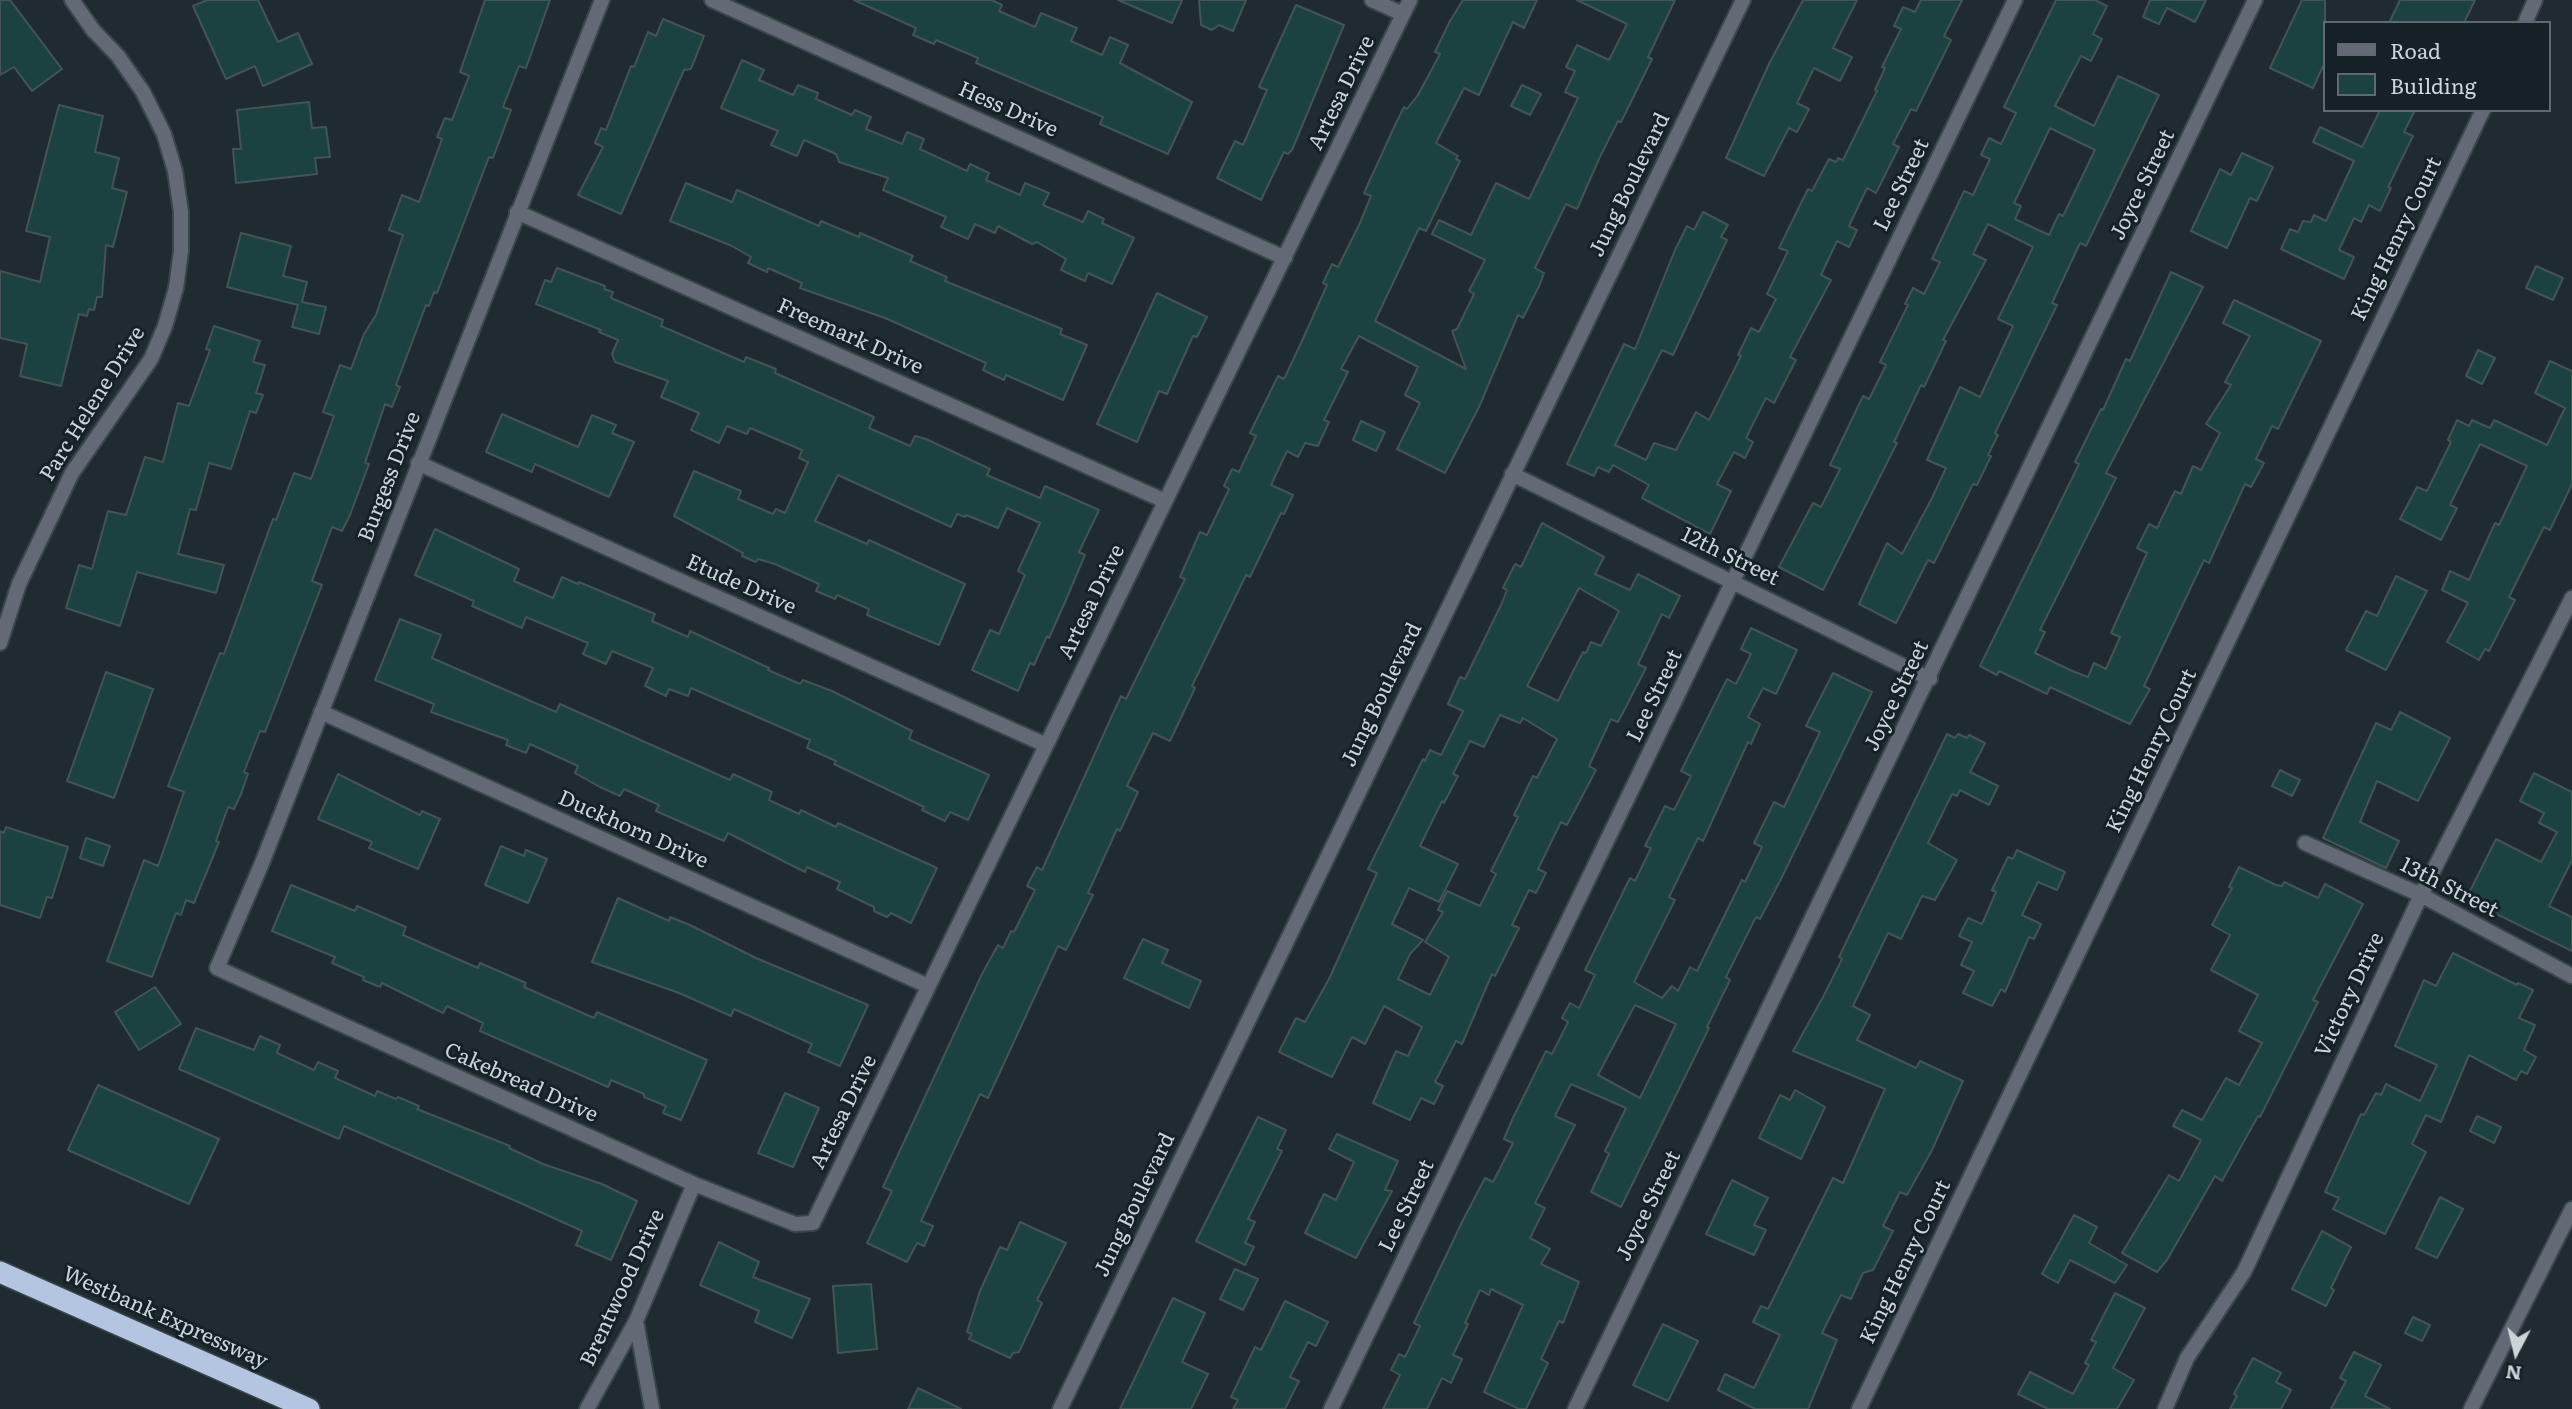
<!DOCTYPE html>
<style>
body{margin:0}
#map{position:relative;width:2572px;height:1409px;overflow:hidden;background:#1f2b31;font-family:Literata,serif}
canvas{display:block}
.legend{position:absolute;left:2323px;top:21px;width:228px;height:91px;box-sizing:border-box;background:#152127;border:2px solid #5f696e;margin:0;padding:9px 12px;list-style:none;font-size:21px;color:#cdd4d8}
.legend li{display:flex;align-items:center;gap:14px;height:35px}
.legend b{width:35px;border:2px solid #5f696e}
.north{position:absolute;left:2481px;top:1318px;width:70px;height:70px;-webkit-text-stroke:5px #152127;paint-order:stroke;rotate:187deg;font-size:19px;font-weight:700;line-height:28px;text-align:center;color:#cdd4d8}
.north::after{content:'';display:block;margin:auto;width:24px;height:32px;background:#cdd4d8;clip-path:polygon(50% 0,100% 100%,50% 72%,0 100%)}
</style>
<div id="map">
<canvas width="2572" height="1409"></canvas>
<ul class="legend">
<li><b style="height:9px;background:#636a75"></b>Road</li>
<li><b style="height:19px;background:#1b4241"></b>Building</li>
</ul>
<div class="north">N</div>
</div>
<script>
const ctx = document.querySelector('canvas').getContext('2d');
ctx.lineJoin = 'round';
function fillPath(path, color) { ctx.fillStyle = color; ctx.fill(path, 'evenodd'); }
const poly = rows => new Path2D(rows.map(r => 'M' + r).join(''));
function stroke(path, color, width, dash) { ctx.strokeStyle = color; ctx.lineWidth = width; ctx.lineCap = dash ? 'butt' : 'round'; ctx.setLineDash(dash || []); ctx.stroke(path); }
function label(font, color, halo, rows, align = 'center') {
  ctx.font = font + ' Literata,serif'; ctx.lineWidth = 6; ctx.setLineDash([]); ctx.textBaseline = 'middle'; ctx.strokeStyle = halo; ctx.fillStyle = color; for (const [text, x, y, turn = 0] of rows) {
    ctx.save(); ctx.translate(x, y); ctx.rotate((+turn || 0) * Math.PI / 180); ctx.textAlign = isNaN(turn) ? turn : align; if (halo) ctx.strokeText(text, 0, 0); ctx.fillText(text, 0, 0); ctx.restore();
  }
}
const building = poly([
 [0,0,10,0,62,69,32,91,14,67,0,75,0,0],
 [207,0,258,0,278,42,298,33,312,64,263,86,255,66,226,79,193,6,207,0],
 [485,0,550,0,526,68,519,66,503,107,511,110,493,158,489,157,437,293,434,292,429,306,426,305,396,385,400,387,392,407,385,404,365,463,369,464,350,515,342,531,332,527,312,581,322,585,265,732,260,731,244,772,248,774,241,794,234,809,228,807,216,841,219,842,194,903,186,900,181,915,176,913,152,977,107,961,144,860,158,866,184,792,168,786,220,653,224,654,273,519,276,520,294,473,311,479,334,416,323,412,340,365,351,369,364,334,376,315,403,235,389,230,402,195,419,202,442,139,437,137,445,118,452,120,469,76,460,72,485,0],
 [854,0,992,0,1002,5,999,11,1035,27,1041,13,1077,28,1071,41,1102,55,1110,37,1128,45,1120,63,1192,102,1168,154,1100,124,1103,117,976,63,978,58,936,40,934,44,913,35,916,28,854,0],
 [1118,0,1182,0,1172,23,1118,0],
 [1199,0,1246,0,1233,31,1219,25,1212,30,1201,25,1199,0],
 [1463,0,1537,0,1524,28,1513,22,1479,95,1464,88,1436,143,1458,156,1456,159,1460,161,1426,231,1419,228,1375,321,1466,369,1452,331,1457,329,1474,294,1469,291,1485,260,1432,234,1439,220,1471,235,1496,183,1529,199,1578,98,1565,92,1575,71,1566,67,1577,45,1609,60,1627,24,1577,0,1675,0,1648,57,1652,59,1621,122,1618,121,1599,159,1577,209,1566,204,1549,239,1535,268,1544,273,1540,284,1523,318,1518,315,1479,407,1445,473,1397,449,1420,403,1405,395,1418,367,1359,336,1341,369,1348,372,1324,420,1329,422,1318,446,1305,443,1298,457,1287,451,1271,485,1293,495,1284,514,1281,513,1250,577,1246,575,1192,686,1195,688,1170,741,1153,733,1127,786,1138,792,1120,831,1117,829,1088,893,1093,895,1066,950,1058,946,988,1098,980,1094,921,1221,933,1226,924,1246,917,1243,907,1262,867,1243,892,1191,883,1187,982,974,998,945,1003,948,1011,931,1014,932,1035,890,1027,886,1037,867,1042,870,1121,696,1126,699,1185,579,1180,577,1200,532,1207,535,1229,489,1224,486,1232,469,1239,472,1256,436,1250,433,1278,376,1284,379,1302,341,1327,285,1323,283,1332,264,1338,267,1360,223,1371,196,1364,193,1396,123,1404,107,1407,109,1418,95,1440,54,1435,52,1450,21,1463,0],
 [1803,0,1857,0,1833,48,1852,57,1840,81,1814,68,1797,103,1809,109,1797,132,1789,128,1764,176,1726,158,1769,64,1803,0],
 [1921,0,1962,0,1944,36,1951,40,1916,111,1911,109,1893,144,1899,147,1876,193,1867,188,1849,226,1857,230,1849,247,1837,241,1821,275,1831,280,1790,357,1796,360,1774,403,1766,398,1746,438,1753,442,1745,458,1734,452,1717,484,1731,491,1710,534,1642,498,1649,485,1613,465,1609,472,1598,467,1594,476,1567,464,1624,344,1635,349,1675,250,1687,226,1694,230,1703,212,1728,225,1721,237,1727,240,1673,355,1662,350,1615,445,1646,460,1654,443,1676,450,1696,412,1709,420,1741,356,1738,355,1751,328,1759,332,1776,299,1767,294,1788,251,1779,248,1808,189,1812,191,1829,159,1836,162,1838,158,1843,160,1877,91,1875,90,1885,68,1882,67,1901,29,1894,26,1903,7,1915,12,1921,0],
 [2056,0,2095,0,2107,6,2093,34,2102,39,2091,61,2081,56,2055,106,2094,126,2118,76,2159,95,2086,246,2080,243,2052,303,2057,305,1995,433,1998,435,1988,455,1991,456,1977,485,1973,484,1934,563,1928,560,1896,623,1859,604,1887,543,1902,554,1931,500,1946,468,1927,460,1960,387,1980,397,2013,326,1998,319,2033,247,1988,224,1973,254,1986,260,1943,340,1946,341,1924,387,1921,385,1894,442,1897,443,1823,590,1779,567,1813,503,1821,507,1840,469,1830,465,1863,396,1869,399,1886,365,1880,362,1908,305,1905,304,1913,288,1924,294,1940,262,1932,259,1964,191,1973,195,1990,159,1981,155,1989,138,2001,144,2016,113,2004,107,2056,0],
 [2050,128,2095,150,2063,216,2059,214,2049,235,2015,219,2021,206,2014,203,2050,128],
 [2150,0,2206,0,2195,22,2167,8,2159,24,2143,17,2150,0],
 [2302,0,2325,0,2325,62,2313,88,2270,68,2302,0],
 [2400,0,2475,0,2464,23,2389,23,2400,0],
 [1296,5,1344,25,1292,150,1288,154,1284,152,1261,200,1217,178,1235,141,1243,145,1267,90,1259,87,1296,5],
 [663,19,704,36,691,69,684,70,621,214,578,195,603,147,595,143,601,128,606,130,631,66,634,67,648,32,656,36,663,19],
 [742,60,764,70,759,80,793,95,798,85,818,93,816,99,852,115,855,110,871,117,866,129,902,144,907,132,924,139,920,149,967,171,970,164,989,173,986,180,1020,195,1025,183,1049,193,1043,205,1083,222,1088,211,1104,219,1102,223,1134,238,1112,284,1088,273,1085,281,1061,270,1066,259,1037,242,1032,244,998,226,995,233,975,224,968,239,941,227,946,217,883,190,888,178,839,162,836,154,804,140,797,156,771,145,778,131,721,108,742,60],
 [1522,85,1541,94,1530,115,1511,106,1522,85],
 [309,102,312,128,326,127,330,157,315,158,317,174,236,183,233,149,241,149,237,110,309,102],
 [59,105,103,116,95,152,119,158,112,188,127,192,113,247,106,245,102,297,97,297,94,310,89,309,87,316,79,314,61,386,20,376,27,344,0,338,0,271,40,282,50,237,26,231,59,105],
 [2380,110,2415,110,2404,132,2413,136,2388,187,2391,188,2380,211,2369,205,2361,222,2354,218,2339,250,2354,257,2344,279,2281,249,2290,229,2298,232,2303,221,2311,222,2314,215,2326,221,2354,161,2313,142,2320,127,2362,147,2380,110],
 [2242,153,2273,167,2257,201,2250,198,2227,248,2191,231,2220,169,2231,175,2242,153],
 [686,183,732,202,737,190,819,226,821,221,859,237,860,233,913,256,910,261,947,277,945,281,1062,329,1060,334,1087,345,1063,400,1006,375,1004,380,983,370,986,363,885,318,800,288,802,283,768,268,767,272,748,263,751,257,732,246,670,221,686,183],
 [241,233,291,246,283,276,307,282,302,302,326,307,319,334,292,327,298,305,227,287,241,233],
 [2536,266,2563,278,2553,300,2526,288,2536,266],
 [557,268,605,286,604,289,613,292,611,298,663,320,661,326,744,362,746,357,776,369,775,373,874,417,869,428,910,446,915,436,926,439,990,469,987,475,1040,498,1045,486,1099,510,1079,552,1085,555,1065,602,1049,638,1047,636,1034,665,1030,663,1018,691,972,670,990,630,999,634,1025,575,1018,571,1040,523,1007,508,998,528,966,515,965,517,957,514,951,527,838,475,815,521,867,544,869,540,965,584,939,645,867,615,869,609,837,595,835,599,816,591,819,584,775,564,758,559,756,562,742,556,743,553,674,516,694,471,741,491,738,499,773,514,776,509,785,513,808,462,799,458,802,450,750,428,747,434,727,426,719,443,691,430,699,413,661,397,668,381,615,362,612,354,618,340,599,332,601,330,536,304,545,280,551,282,557,268],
 [2171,272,2203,287,2106,473,2116,478,2040,630,2045,632,2035,653,2070,670,2088,677,2094,663,2106,669,2120,637,2111,633,2147,553,2137,548,2149,524,2157,528,2175,491,2181,494,2193,466,2201,470,2220,433,2206,424,2231,385,2225,382,2250,336,2223,323,2234,300,2321,341,2278,429,2272,426,2256,459,2264,463,2251,487,2245,484,2209,563,2204,560,2144,686,2150,689,2130,724,2050,687,2047,694,1999,671,1997,675,1980,666,2079,464,2075,462,2101,409,2103,410,2126,359,2130,361,2171,272],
 [1157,293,1207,317,1197,337,1193,336,1167,394,1159,391,1137,442,1097,424,1157,293],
 [214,326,260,341,253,362,265,365,256,393,263,395,256,413,250,411,231,469,209,463,196,510,190,509,178,554,224,565,216,593,137,572,120,626,66,608,79,565,92,569,108,511,126,515,145,457,163,462,178,403,189,406,210,350,206,349,214,326],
 [2478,350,2495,358,2482,384,2466,376,2478,350],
 [2550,361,2572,371,2572,484,2550,530,2544,527,2509,597,2515,600,2489,651,2485,649,2479,660,2447,642,2468,603,2442,590,2450,571,2469,580,2495,523,2499,525,2527,466,2480,444,2450,505,2457,508,2441,540,2400,519,2417,487,2427,491,2451,442,2448,440,2457,420,2469,426,2472,420,2490,428,2494,420,2547,445,2565,408,2535,393,2550,361],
 [502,414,578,447,592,415,616,425,612,433,634,442,609,497,535,464,532,472,486,452,502,414],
 [1361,421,1385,432,1376,451,1353,440,1361,421],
 [1542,523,1604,557,1595,574,1630,590,1638,574,1680,596,1669,618,1662,614,1638,664,1646,668,1618,722,1611,719,1589,766,1596,770,1567,825,1561,822,1538,869,1546,873,1536,893,1529,890,1512,925,1519,928,1495,976,1492,974,1462,1044,1456,1041,1435,1082,1443,1086,1434,1104,1421,1098,1410,1120,1373,1103,1396,1051,1408,1056,1422,1027,1384,1006,1365,1044,1352,1037,1332,1077,1279,1052,1296,1018,1305,1022,1329,979,1377,873,1368,869,1423,759,1425,761,1430,750,1441,755,1463,711,1448,704,1460,677,1465,679,1501,605,1507,590,1503,588,1515,564,1521,567,1542,523],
 [1579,588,1619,611,1601,646,1591,642,1586,653,1583,652,1558,701,1527,686,1579,588],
 [1500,715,1520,723,1523,718,1557,739,1537,778,1533,776,1514,815,1518,817,1491,871,1496,874,1480,906,1447,891,1438,910,1443,912,1425,942,1449,957,1430,995,1398,979,1410,954,1423,940,1392,924,1409,888,1439,902,1458,864,1420,846,1442,801,1444,803,1458,776,1453,774,1470,741,1484,747,1500,715],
 [435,529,519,569,514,581,553,598,562,577,578,584,579,582,655,614,652,621,688,637,690,631,769,668,768,670,800,684,803,680,832,691,912,731,909,739,989,775,968,820,950,812,945,821,922,810,924,807,834,764,836,761,807,748,810,740,691,688,688,696,669,689,666,696,645,686,653,668,612,651,606,664,583,654,588,643,526,617,522,628,472,606,474,601,415,575,435,529],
 [2396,576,2427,591,2386,670,2346,650,2366,611,2377,616,2396,576],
 [400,619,441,635,432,658,556,712,560,704,730,780,733,774,772,792,769,800,799,814,801,810,836,827,838,823,937,868,911,923,891,913,887,917,874,911,874,907,837,889,840,882,807,867,805,872,728,833,724,841,656,811,659,805,624,789,620,796,600,787,575,773,578,766,530,744,526,753,506,745,508,740,431,712,434,704,375,680,400,619],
 [1751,628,1797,650,1776,694,1763,688,1748,717,1760,724,1751,744,1748,742,1703,841,1698,838,1669,897,1675,900,1634,982,1662,998,1672,986,1678,991,1690,967,1697,971,1742,880,1745,882,1762,847,1754,843,1774,802,1784,807,1820,732,1806,726,1833,673,1872,692,1783,875,1760,919,1756,917,1726,977,1730,980,1707,1027,1709,1028,1621,1207,1591,1192,1609,1154,1605,1151,1626,1108,1571,1084,1555,1116,1575,1125,1535,1203,1545,1208,1530,1238,1550,1249,1541,1264,1579,1282,1563,1323,1559,1321,1541,1359,1548,1363,1526,1409,1519,1409,1484,1392,1523,1305,1491,1289,1489,1295,1480,1290,1465,1323,1468,1324,1453,1355,1462,1359,1451,1383,1442,1378,1427,1409,1383,1409,1400,1375,1391,1370,1399,1354,1405,1357,1420,1326,1414,1323,1462,1222,1485,1178,1493,1182,1513,1143,1504,1139,1512,1120,1546,1051,1552,1054,1568,1022,1562,1018,1570,1003,1579,1008,1595,975,1585,970,1630,878,1635,881,1651,848,1645,846,1665,806,1674,810,1691,776,1681,771,1727,679,1736,684,1751,654,1741,649,1751,628],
 [1635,1005,1676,1024,1640,1098,1598,1075,1635,1005],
 [106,672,153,689,114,798,67,781,106,672],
 [2400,712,2450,738,2418,801,2377,781,2360,822,2399,841,2386,868,2323,838,2376,723,2391,730,2400,712],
 [1947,734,1955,738,1958,734,1967,738,1969,735,1985,743,1970,772,1998,786,1989,805,1960,790,1957,796,1952,794,1928,843,1957,860,1935,900,1922,896,1901,939,1888,933,1853,1006,1870,1015,1857,1040,1916,1068,1920,1061,1963,1081,1932,1150,1907,1195,1900,1192,1883,1226,1893,1231,1873,1270,1863,1273,1851,1299,1841,1295,1822,1333,1837,1340,1808,1409,1755,1409,1718,1390,1725,1374,1754,1388,1780,1335,1753,1322,1761,1306,1768,1309,1833,1178,1843,1183,1885,1089,1793,1051,1823,997,1842,959,1839,957,1947,734],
 [2280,770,2300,780,2292,796,2272,786,2280,770],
 [2534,773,2572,792,2572,860,2549,906,2572,917,2572,951,2466,899,2496,839,2541,862,2557,832,2539,823,2544,813,2520,801,2534,773],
 [338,774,420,815,422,811,440,819,418,869,369,848,372,842,318,819,338,774],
 [6,827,68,847,52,898,47,897,40,918,0,905,0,831,4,833,6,827],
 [86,838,110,846,103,866,80,858,86,838],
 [501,846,524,856,526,850,547,859,528,903,485,885,501,846],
 [2017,850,2065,872,2057,890,2038,882,2022,915,2041,924,2034,939,2029,937,2005,992,2001,989,1992,1006,1963,993,1974,971,1961,965,1972,942,1959,936,1968,918,1982,924,1996,892,1992,890,2008,857,2013,859,2017,850],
 [2239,867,2276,885,2282,886,2284,882,2318,898,2325,884,2363,904,2313,1000,2318,1002,2260,1117,2258,1116,2222,1181,2215,1176,2167,1260,2157,1272,2122,1253,2169,1175,2179,1181,2201,1140,2173,1126,2182,1110,2202,1120,2226,1078,2239,1085,2262,1043,2239,1031,2258,995,2211,970,2230,935,2212,925,2232,888,2229,887,2239,867],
 [291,885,355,911,357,906,406,927,403,935,478,968,480,963,526,983,524,987,594,1018,597,1012,707,1060,681,1120,663,1113,666,1106,644,1097,644,1094,611,1080,608,1087,480,1031,483,1023,447,1006,443,1013,382,983,380,987,363,980,364,977,332,963,335,957,272,931,291,885],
 [618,898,669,921,670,917,690,925,756,958,868,1005,840,1066,808,1052,812,1044,734,1009,731,1016,679,993,592,962,618,898],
 [1143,939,1168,950,1162,963,1201,981,1189,1008,1124,978,1143,939],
 [2453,953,2517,985,2518,983,2533,990,2519,1018,2535,1025,2524,1050,2536,1057,2527,1074,2521,1071,2516,1080,2469,1055,2441,1122,2426,1115,2412,1144,2426,1152,2385,1234,2333,1209,2339,1198,2325,1192,2361,1114,2364,1115,2376,1093,2381,1095,2386,1084,2420,1101,2437,1065,2395,1046,2424,980,2436,986,2453,953],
 [155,987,181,1024,139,1050,115,1012,155,987],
 [196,1028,254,1050,260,1036,280,1045,277,1053,314,1070,318,1062,338,1071,335,1078,375,1096,377,1091,396,1099,398,1097,419,1106,417,1109,510,1146,509,1148,543,1164,602,1184,637,1201,611,1260,576,1245,582,1231,525,1205,344,1126,339,1139,179,1069,196,1028],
 [98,1085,219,1139,189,1204,68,1150,98,1085],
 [1795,1090,1825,1107,1801,1159,1759,1138,1780,1095,1790,1100,1795,1090],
 [785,1093,819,1108,793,1167,758,1153,785,1093],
 [2477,1116,2501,1127,2494,1143,2470,1131,2477,1116],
 [1258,1117,1286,1130,1277,1149,1282,1151,1248,1219,1255,1222,1245,1243,1254,1247,1245,1265,1196,1241,1258,1117],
 [1337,1134,1398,1161,1385,1190,1392,1191,1356,1258,1305,1233,1324,1194,1336,1200,1354,1162,1329,1149,1337,1134],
 [1732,1180,1768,1198,1754,1225,1766,1230,1754,1255,1706,1234,1732,1180],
 [2440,1197,2463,1209,2437,1258,2416,1248,2440,1197],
 [2074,1215,2097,1227,2089,1243,2127,1265,2115,1283,2070,1260,2058,1283,2042,1274,2074,1215],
 [1020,1222,1066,1243,1037,1300,1042,1303,1019,1352,1013,1353,1010,1358,969,1339,972,1334,967,1332,980,1291,1000,1247,1007,1250,1020,1222],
 [2322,1231,2351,1247,2331,1288,2334,1290,2326,1306,2292,1289,2322,1231],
 [719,1242,759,1262,753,1277,810,1299,792,1338,755,1322,759,1311,700,1285,719,1242],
 [1235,1269,1258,1279,1243,1310,1220,1299,1235,1269],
 [871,1284,877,1349,838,1353,833,1286,871,1284],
 [2115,1293,2145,1308,2113,1368,2134,1380,2117,1409,2048,1409,2018,1394,2030,1372,2073,1394,2089,1365,2085,1363,2096,1342,2091,1340,2115,1293],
 [1173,1298,1205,1313,1182,1362,1208,1374,1191,1409,1120,1409,1173,1298],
 [1285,1301,1328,1322,1316,1346,1308,1342,1290,1377,1299,1381,1285,1409,1233,1409,1238,1400,1231,1397,1255,1347,1261,1350,1285,1301],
 [2413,1317,2430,1325,2422,1341,2405,1333,2413,1317],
 [1663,1324,1698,1341,1668,1401,1633,1385,1663,1324],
 [2354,1352,2381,1365,2365,1396,2390,1409,2331,1409,2346,1381,2340,1378,2354,1352],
 [2253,1358,2281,1373,2276,1382,2291,1390,2281,1409,2230,1409,2237,1396,2234,1394,2253,1358],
 [918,1388,961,1409,908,1409,918,1388]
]);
fillPath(building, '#1b4241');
stroke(building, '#445454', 2);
const street = poly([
 [602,0,262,863,217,968,694,1184,795,1224,813,1223,1410,0],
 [712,0,1285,258],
 [1372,0,1403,14],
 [2525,23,2535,0],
 [517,212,1165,501],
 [418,463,1046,745],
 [1512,474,1930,679],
 [0,643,19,584,72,473,151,359,165,326,176,288,181,251,181,212,175,171,164,134,143,92,118,56,93,30,72,0],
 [321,712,928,986],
 [2305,843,2421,895,2572,976],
 [636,1321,652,1409],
 [587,1409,636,1321,694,1184],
 [1060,1409,1743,0],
 [1331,1409,2015,0],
 [1575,1409,2255,0],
 [1859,1409,2483,110],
 [2165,1409,2187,1358,2244,1272,2421,895,2572,598],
 [2471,1409,2572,1209]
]);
const highway = poly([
 [0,1272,309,1409]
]);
stroke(street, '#3b464c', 18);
stroke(highway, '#3b464c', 24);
stroke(street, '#636a75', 14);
stroke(highway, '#b4c5e1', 21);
label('21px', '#cdd4d8', '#152127', [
 ["Artesa Drive",1342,93,-64],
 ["Hess Drive",1008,110,24],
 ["Jung Boulevard",1630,185,-64],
 ["Lee Street",1902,185,-64],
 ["Joyce Street",2143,185,-64],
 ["King Henry Court",2397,239,-64],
 ["Freemark Drive",850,337,24],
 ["Parc Helene Drive",93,404,-58],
 ["Burgess Drive",390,477,-69],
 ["12th Street",1730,557,26],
 ["Etude Drive",741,585,24],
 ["Artesa Drive",1092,602,-64],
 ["Jung Boulevard",1382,695,-64],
 ["Lee Street",1655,696,-64],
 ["Joyce Street",1897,696,-64],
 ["King Henry Court",2152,751,-64],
 ["Duckhorn Drive",633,830,24],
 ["13th Street",2449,888,27],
 ["Victory Drive",2350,995,-65],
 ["Cakebread Drive",521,1083,24],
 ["Artesa Drive",844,1112,-64],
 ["Jung Boulevard",1135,1205,-64],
 ["Lee Street",1407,1206,-64],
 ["Joyce Street",1649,1206,-64],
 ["King Henry Court",1906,1262,-64],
 ["Brentwood Drive",623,1288,-65],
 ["Westbank Expressway",165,1318,24]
]);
</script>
